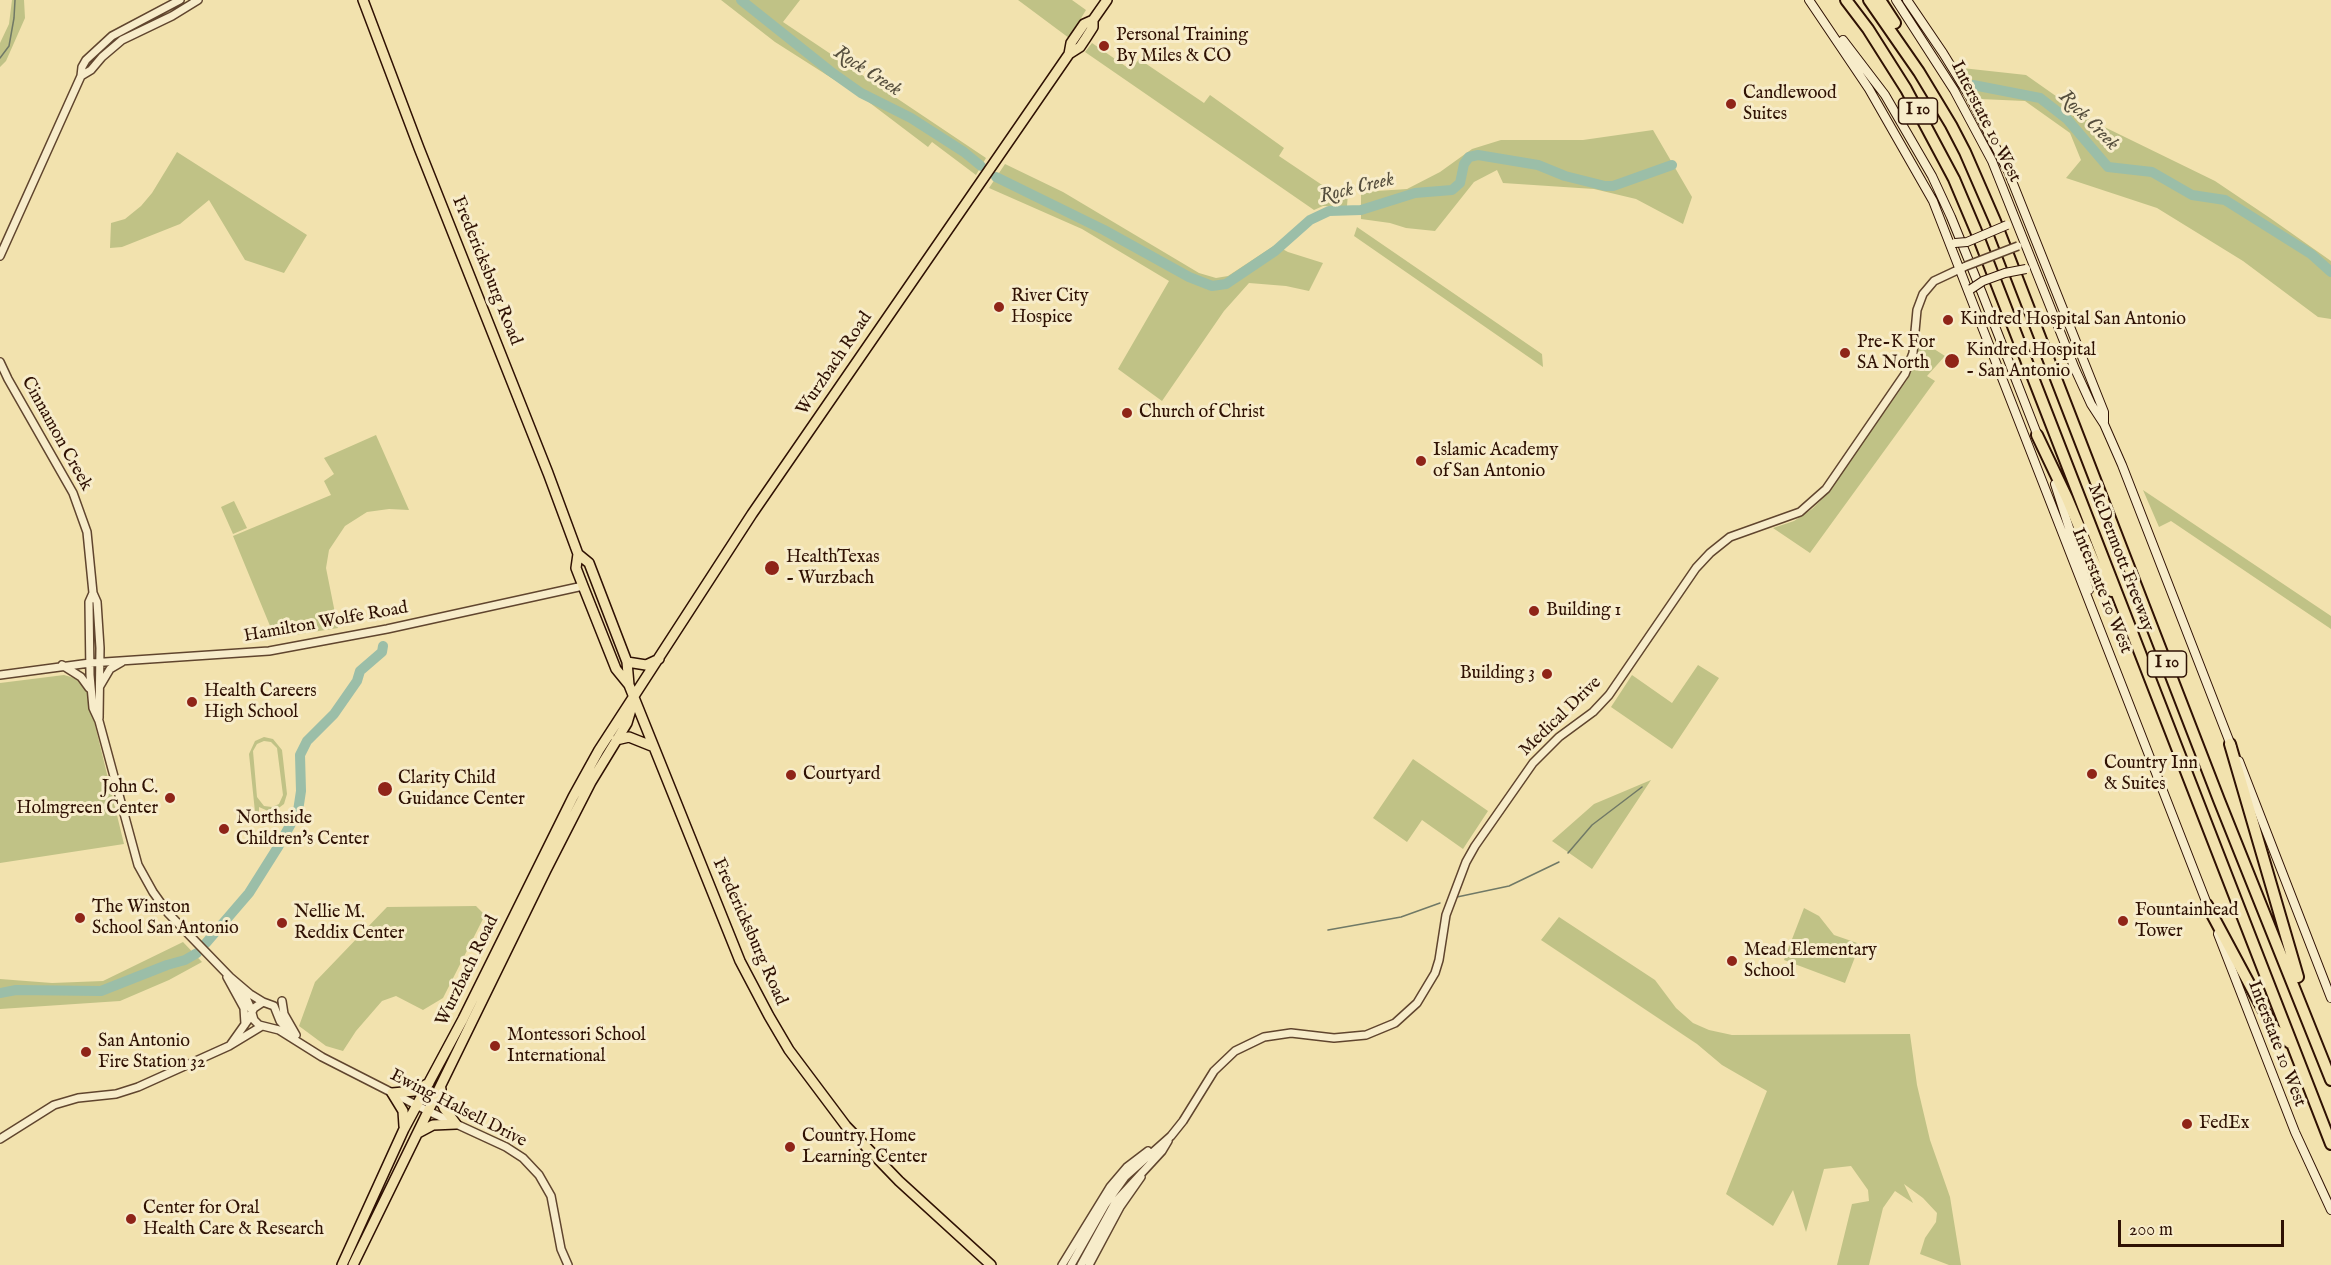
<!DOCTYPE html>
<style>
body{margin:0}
#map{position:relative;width:2331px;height:1265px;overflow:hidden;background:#f2e2ae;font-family:"IM FELL English",serif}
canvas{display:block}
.scale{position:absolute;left:2118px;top:1220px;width:166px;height:27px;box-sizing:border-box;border:3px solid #2f1103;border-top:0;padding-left:8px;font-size:18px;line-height:21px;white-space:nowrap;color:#2f1103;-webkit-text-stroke:4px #f7ecca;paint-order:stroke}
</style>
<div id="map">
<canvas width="2331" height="1265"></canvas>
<div class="scale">200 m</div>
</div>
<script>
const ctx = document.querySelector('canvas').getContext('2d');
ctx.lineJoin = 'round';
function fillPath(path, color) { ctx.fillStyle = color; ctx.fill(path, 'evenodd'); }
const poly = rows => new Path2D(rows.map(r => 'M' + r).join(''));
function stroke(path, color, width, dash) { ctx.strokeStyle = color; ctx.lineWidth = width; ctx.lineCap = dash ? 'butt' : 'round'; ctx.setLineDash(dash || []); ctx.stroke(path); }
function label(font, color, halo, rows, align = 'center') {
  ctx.font = font + ' "IM FELL English",serif'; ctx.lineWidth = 6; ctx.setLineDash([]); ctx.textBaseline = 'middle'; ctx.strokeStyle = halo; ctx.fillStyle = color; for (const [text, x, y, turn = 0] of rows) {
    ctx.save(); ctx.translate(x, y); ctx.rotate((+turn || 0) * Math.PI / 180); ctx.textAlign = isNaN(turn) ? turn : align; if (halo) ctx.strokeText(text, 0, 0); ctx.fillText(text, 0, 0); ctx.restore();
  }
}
fillPath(poly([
 [12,0,24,0,25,18,6,61,0,67,0,43,9,24],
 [721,0,800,0,783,22,986,158,976,175,932,142,928,147,866,100,775,42],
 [1018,0,1072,0,1086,10,1069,38],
 [1092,43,1131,70,1139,59,1204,103,1210,95,1284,148,1279,156,1334,193,1348,193,1347,206,1323,206,1314,210,1085,52],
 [1962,68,2026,75,2090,120,2215,181,2270,218,2331,261,2331,319,2318,317,2243,261,2157,208,2066,178,2081,160,2070,133,2025,101,1980,99],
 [1653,130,1692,197,1683,224,1636,199,1594,189,1503,183,1497,170,1474,182,1435,231,1406,228,1390,223,1361,219,1361,192,1407,189,1440,172,1472,149,1501,140,1583,140],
 [177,152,307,235,284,273,245,260,209,200,180,224,122,247,110,248,111,223,125,219,141,206,152,193],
 [1005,164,1063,192,1199,273,1216,278,1228,276,1275,245,1288,252,1323,263,1309,291,1286,286,1249,283,1224,311,1162,401,1118,369,1169,281,1082,229,989,188],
 [1357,227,1542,354,1543,367,1354,236],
 [1919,346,1931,347,1945,356,1927,376,1935,381,1810,553,1773,528,1794,521,1812,509,1826,495,1907,380],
 [376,435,409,510,389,509,367,512,345,526,329,550,326,568,338,628,275,638,233,536,331,495,324,481,334,474,324,458],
 [2143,490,2331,616,2331,629,2171,521,2159,527],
 [234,501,247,528,233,534,221,507],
 [1698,665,1719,678,1672,749,1611,707,1632,675,1672,703],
 [64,675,78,679,87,692,124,844,0,863,0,683],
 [264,737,273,739,282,750,287,794,284,804,276,810,268,811,259,807,259,812,255,812,249,754,255,741],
 [264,741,271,742,277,748,283,795,279,804,272,807,264,806,257,797,253,751,257,744],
 [1413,759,1488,811,1463,849,1422,820,1407,842,1373,818],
 [1651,780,1592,869,1552,841,1594,804],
 [476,906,485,915,443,998,423,1010,396,996,382,1001,356,1031,343,1051,326,1046,299,1026,315,982,387,907],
 [1804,908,1819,916,1834,935,1860,944,1845,983,1784,960],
 [1559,917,1655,980,1676,1008,1693,1023,1709,1030,1732,1035,1910,1034,1917,1085,1930,1140,1950,1197,1961,1265,1949,1265,1920,1254,1925,1238,1936,1222,1937,1213,1923,1198,1904,1184,1913,1203,1895,1191,1883,1208,1869,1265,1837,1265,1852,1204,1869,1201,1868,1190,1851,1166,1824,1169,1806,1232,1793,1190,1773,1226,1726,1194,1767,1091,1722,1065,1697,1044,1541,940],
 [183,942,202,962,169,980,120,1001,0,1009,0,979,52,983,103,981]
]), '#c0c286');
stroke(poly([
 [0,58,9,46,14,18,15,0],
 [1568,853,1592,825,1642,787],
 [1457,897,1509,886,1559,862],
 [1328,930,1401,917,1440,903]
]), '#707966', 1.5);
stroke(poly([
 [741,0,830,71,861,93,911,118,964,152,981,166],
 [1973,85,2040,98,2067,119,2108,167,2152,172,2192,195,2225,200,2311,254,2331,272],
 [996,177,1104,230,1189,277,1212,286,1226,284,1275,251,1310,220,1329,211,1361,210,1415,193,1452,190,1460,183,1464,164,1469,157,1478,155,1538,165,1565,176,1605,186,1613,186,1672,165],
 [206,943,249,893,278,847,298,811,301,791,300,755,307,741,334,714,357,681,360,671,382,652,383,646],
 [0,993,16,990,101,991,167,965,185,960,197,953]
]), '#9bbea8', 10);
const tertiary = poly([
 [81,76,91,70,102,57,122,40,172,16,198,0],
 [0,256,81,76,82,67,86,60,112,36,180,0],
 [0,362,8,379,73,493,87,532,93,593,97,602,100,648,99,718],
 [93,593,89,602,90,675,93,708,99,721,138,865,153,892,168,913,230,977,250,994,263,1002],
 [62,665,81,677,89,688],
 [0,675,90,663,269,651,387,629,583,586],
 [100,686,110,669,122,662],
 [227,977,244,1008,245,1024],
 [239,989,247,1000,252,1011],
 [282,1001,284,1014,296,1035],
 [252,1013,254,1020,259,1025,279,1030,322,1057,428,1111,506,1147,523,1158,539,1175,551,1196,561,1249,568,1265],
 [231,1044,248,1020,254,1008,263,1002,274,1006,280,1021,294,1036],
 [0,1139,54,1105,78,1098,116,1094,138,1087,229,1046,262,1026],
 [1062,1265,1110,1187,1127,1167,1148,1151],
 [1071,1265,1105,1205,1125,1177,1171,1136,1183,1121,1214,1071,1235,1051,1264,1037,1291,1033,1334,1038,1366,1035,1395,1023,1417,1003,1435,973,1439,960,1446,915,1466,862,1475,846,1533,763,1559,737,1593,712,1609,695,1696,568,1710,553,1730,537,1800,512,1826,489,1905,374,1913,353,1917,310,1923,294,1934,281,1964,267],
 [1081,1265,1116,1201,1162,1151,1168,1141],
 [1089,1265,1120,1207,1141,1177]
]);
const secondary = poly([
 [1809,0,1869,89,1933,201,2209,909],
 [1896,0,1954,90,1992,161,2075,369,2091,404,2104,424,2122,465,2232,748],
 [1907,0,1943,53,1970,97,2008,171,2104,412,2104,422],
 [1843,40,1885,95,1932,176,1951,217,1982,293,2039,439],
 [2055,484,2089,590],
 [2239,761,2331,998],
 [2218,934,2295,1132,2331,1210]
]);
const primary = poly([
 [363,0,419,148,548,473,578,554,576,568,583,586,616,669,629,685,740,961,769,1016,789,1050,846,1126,899,1181,991,1265],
 [1069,54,1071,43,1084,24,1093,20,1107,0],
 [578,554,589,563,627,662,629,685],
 [627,662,646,665,659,659],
 [616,740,629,737,654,747],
 [441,1089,441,1101,444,1108,456,1124],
 [392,1093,415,1091,429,1083],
 [392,1093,403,1111,404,1126],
 [418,1133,433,1125,456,1124],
 [342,1265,404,1129,463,1019,573,797,599,750,752,514,1069,54,1080,47,1086,38,1093,27,1093,20],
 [353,1265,546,870,591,782,627,723,633,703]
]);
const motorway = poly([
 [1846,0,1868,29,1906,89,1954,179,1976,231,2331,1144],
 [1869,0,1919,72,1951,125,1965,152,1995,221,2219,800,2331,1080],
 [1880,0,1895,23],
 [2037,435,2067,498,2101,579,2112,591],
 [2230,744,2298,977],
 [2207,905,2273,1028,2290,1043]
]);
stroke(tertiary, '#60452e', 10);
stroke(secondary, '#2f1103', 10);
stroke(primary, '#2f1103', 12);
stroke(motorway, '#2f1103', 14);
stroke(tertiary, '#f7ecca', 7);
stroke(secondary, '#f7ecca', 8);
stroke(primary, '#f2e2ae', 9);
stroke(motorway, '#f2e2ae', 10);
const tertiaryBridge = poly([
 [1966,266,2018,246]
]);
const secondaryBridge = poly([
 [1955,243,1967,242,2007,225],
 [1971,289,1983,281,2005,273,2026,269]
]);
stroke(tertiaryBridge, '#60452e', 10, []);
stroke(secondaryBridge, '#2f1103', 10, []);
stroke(tertiaryBridge, '#f7ecca', 7);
stroke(secondaryBridge, '#f7ecca', 8);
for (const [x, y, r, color] of [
 [1104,46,6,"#8f2418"],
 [1731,104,6,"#8f2418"],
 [999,307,6,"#8f2418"],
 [1948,320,6,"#8f2418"],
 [1845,353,6,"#8f2418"],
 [1952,361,8,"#8f2418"],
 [1127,413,6,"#8f2418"],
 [1421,461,6,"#8f2418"],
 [772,568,8,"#8f2418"],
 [1534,611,6,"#8f2418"],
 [1547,674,6,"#8f2418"],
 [192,702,6,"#8f2418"],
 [2092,774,6,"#8f2418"],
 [791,775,6,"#8f2418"],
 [385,789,8,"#8f2418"],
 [170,798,6,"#8f2418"],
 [224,829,6,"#8f2418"],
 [80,918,6,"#8f2418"],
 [2123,921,6,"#8f2418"],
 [282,923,6,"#8f2418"],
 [1732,961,6,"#8f2418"],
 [495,1046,6,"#8f2418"],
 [86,1052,6,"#8f2418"],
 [2187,1124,6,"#8f2418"],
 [790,1147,6,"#8f2418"],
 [131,1219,6,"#8f2418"]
]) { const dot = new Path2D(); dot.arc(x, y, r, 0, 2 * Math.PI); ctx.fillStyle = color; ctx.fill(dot); stroke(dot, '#f7ecca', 2); }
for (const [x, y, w] of [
 [1918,111,39],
 [2167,664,39]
]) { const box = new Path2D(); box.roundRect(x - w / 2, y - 13, w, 26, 4.5); ctx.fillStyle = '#f7ecca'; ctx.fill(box); stroke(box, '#2f1103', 1.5); }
label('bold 16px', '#2f1103', null, [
 ["I 10",1918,111],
 ["I 10",2167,664]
]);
label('18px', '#2f1103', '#f7ecca', [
 ["Personal Training",1116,36],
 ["By Miles & CO",1116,57],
 ["Candlewood",1743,94],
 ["Suites",1743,115],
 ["River City",1011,297],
 ["Hospice",1011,318],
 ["Kindred Hospital San Antonio",1960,320],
 ["Pre-K For",1857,343],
 ["SA North",1857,364],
 ["Kindred Hospital",1966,351],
 ["- San Antonio",1966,372],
 ["Church of Christ",1139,413],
 ["Islamic Academy",1433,451],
 ["of San Antonio",1433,472],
 ["HealthTexas",786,558],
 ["- Wurzbach",786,579],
 ["Building 1",1546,611],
 ["Building 3",1535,674,"right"],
 ["Health Careers",204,692],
 ["High School",204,713],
 ["Country Inn",2104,764],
 ["& Suites",2104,785],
 ["Courtyard",803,775],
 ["Clarity Child",398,779],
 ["Guidance Center",398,800],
 ["John C.",158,788,"right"],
 ["Holmgreen Center",158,809,"right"],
 ["Northside",236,819],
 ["Children's Center",236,840],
 ["The Winston",92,908],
 ["School San Antonio",92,929],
 ["Fountainhead",2135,911],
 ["Tower",2135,932],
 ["Nellie M.",294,913],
 ["Reddix Center",294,934],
 ["Mead Elementary",1744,951],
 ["School",1744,972],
 ["Montessori School",507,1036],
 ["International",507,1057],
 ["San Antonio",98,1042],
 ["Fire Station 32",98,1063],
 ["FedEx",2199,1124],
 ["Country Home",802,1137],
 ["Learning Center",802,1158],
 ["Center for Oral",143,1209],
 ["Health Care & Research",143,1230]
], 'left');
label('18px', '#2f1103', '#f7ecca', [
 ["Interstate 10 West",1985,122,63],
 ["Fredericksburg Road",486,271,68],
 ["Wurzbach Road",835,364,-56],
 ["Cinnamon Creek",56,434,61],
 ["McDermott Freeway",2120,558,69],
 ["Interstate 10 West",2101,591,68],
 ["Hamilton Wolfe Road",326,623,-10],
 ["Medical Drive",1561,717,-44],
 ["Fredericksburg Road",749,932,66],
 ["Wurzbach Road",468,971,-64],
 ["Interstate 10 West",2276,1044,69],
 ["Ewing Halsell Drive",458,1109,27]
]);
label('italic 20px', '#554e3d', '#f7ecca', [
 ["Rock Creek",867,72,33],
 ["Rock Creek",2088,121,45],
 ["Rock Creek",1357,189,-14]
]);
</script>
